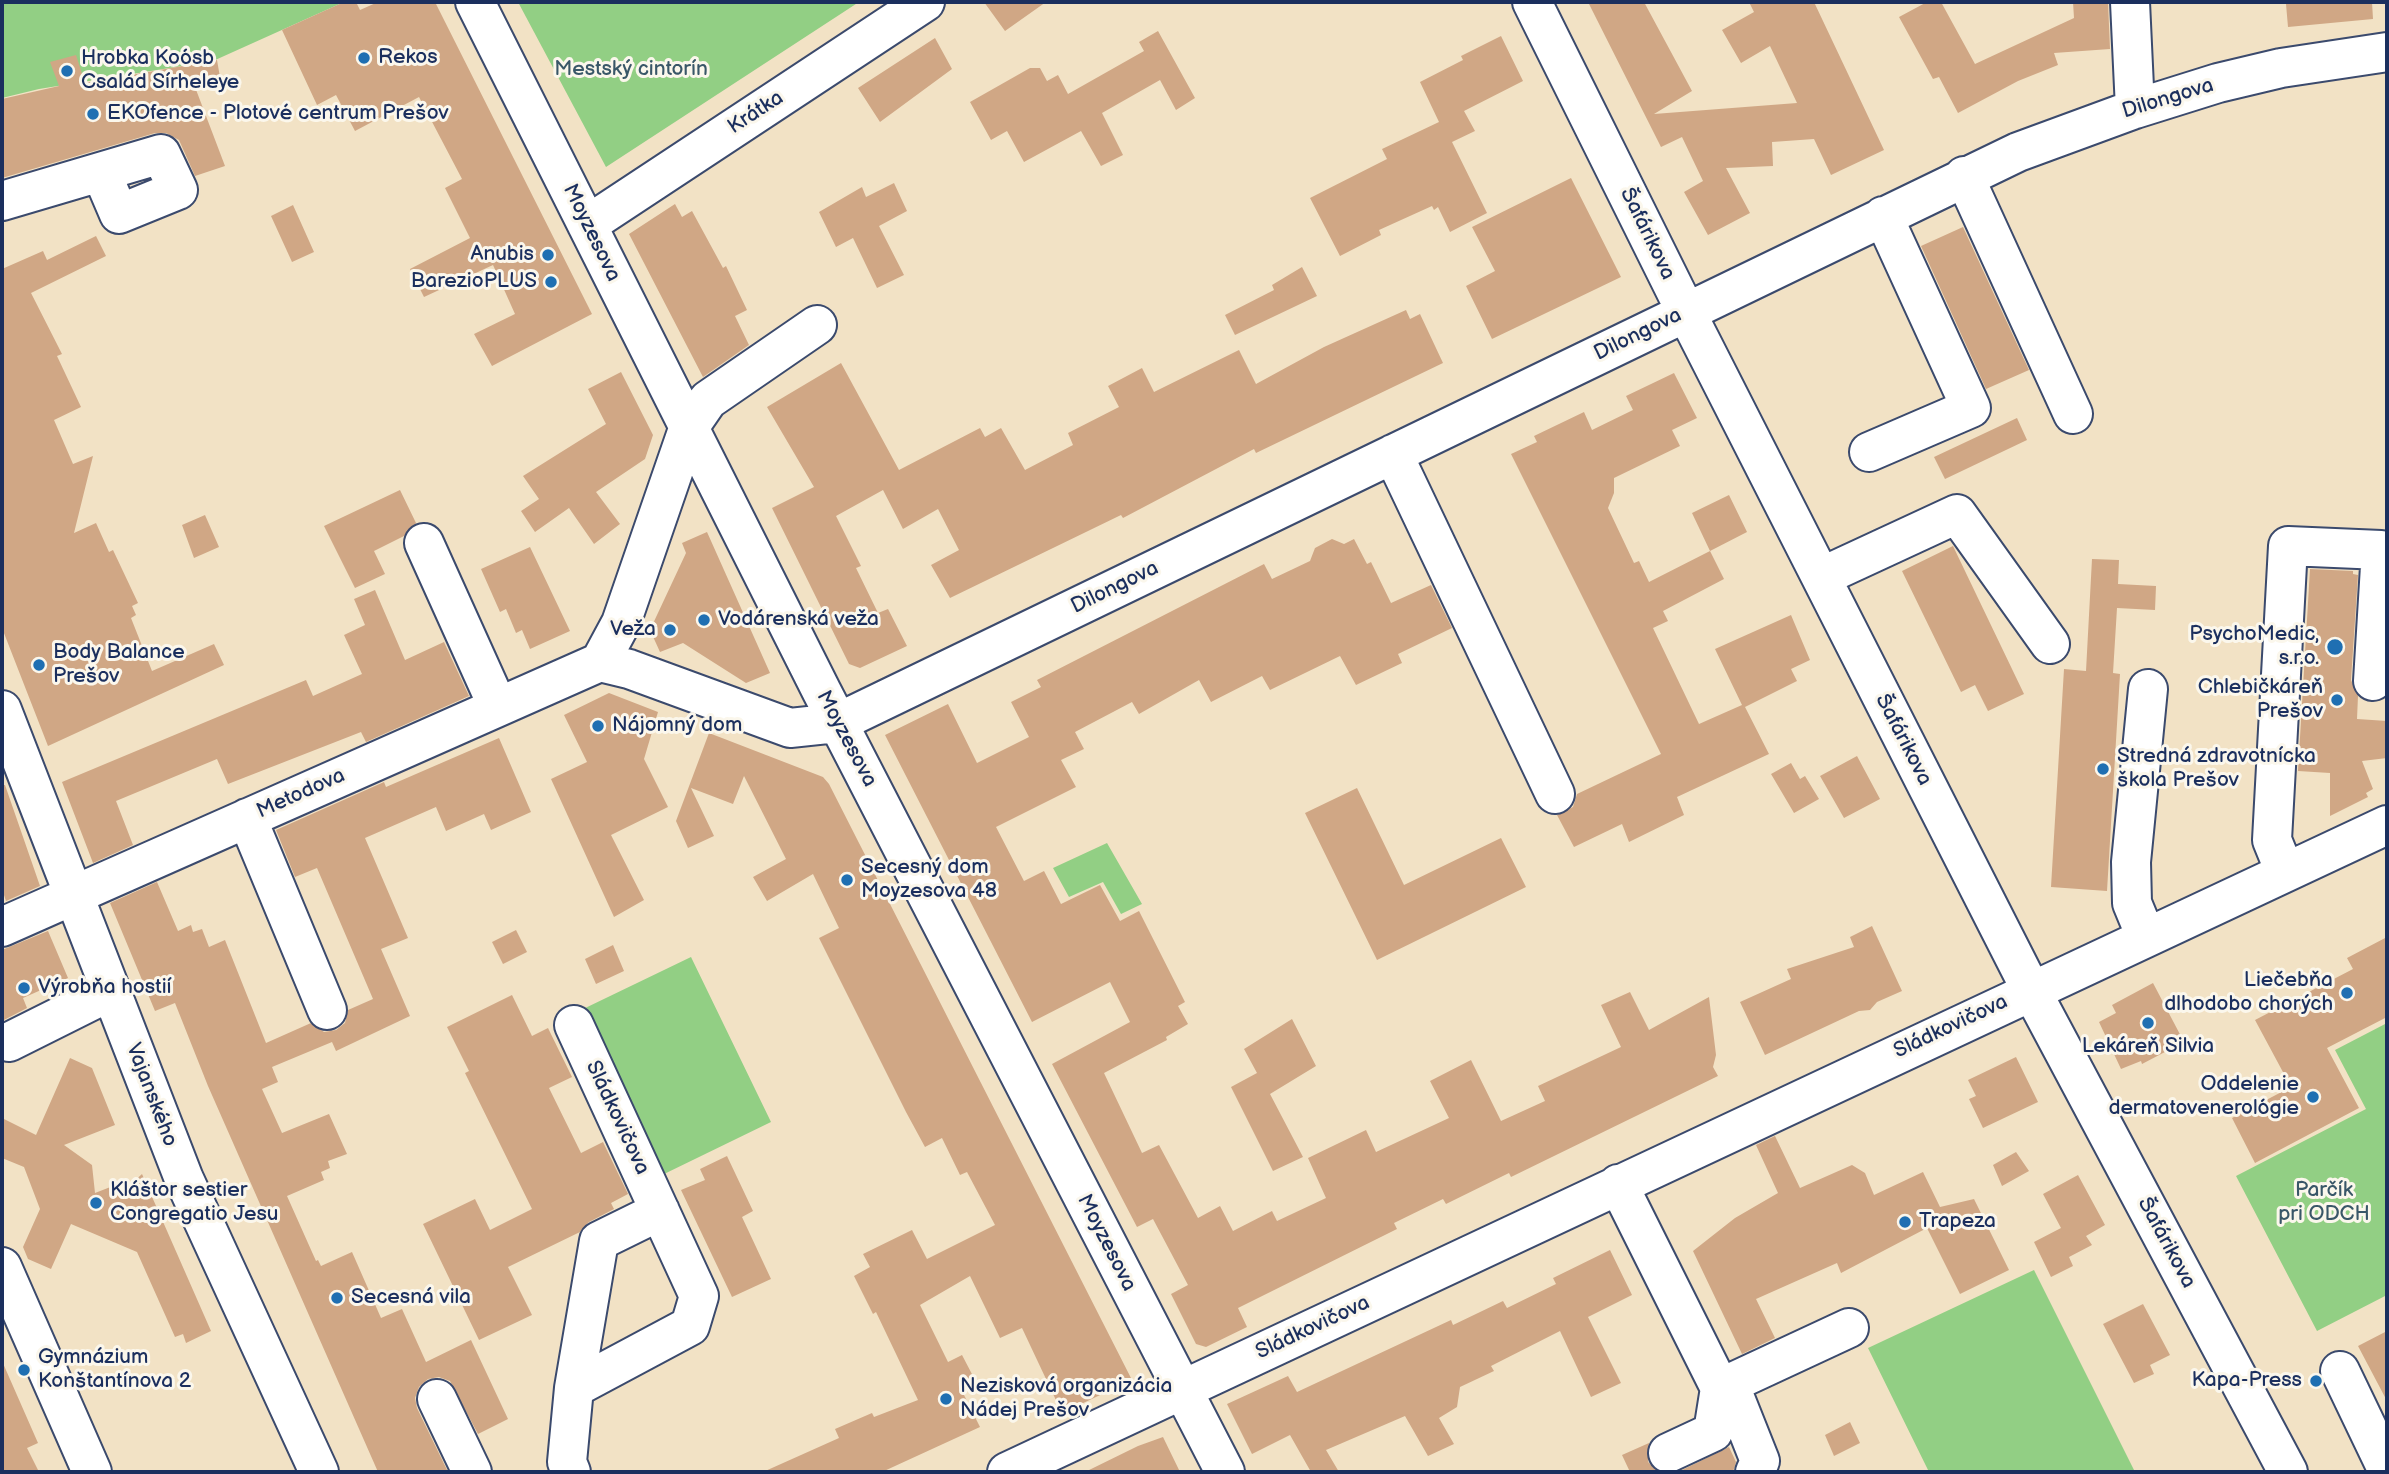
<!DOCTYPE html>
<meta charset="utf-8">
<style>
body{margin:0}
#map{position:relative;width:2389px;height:1474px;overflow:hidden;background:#f2e2c5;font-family:"Balsamiq Sans",sans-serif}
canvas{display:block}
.frame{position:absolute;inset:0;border:4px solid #1b2f5e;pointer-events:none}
</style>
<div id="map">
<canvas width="2389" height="1474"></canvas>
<div class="frame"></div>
</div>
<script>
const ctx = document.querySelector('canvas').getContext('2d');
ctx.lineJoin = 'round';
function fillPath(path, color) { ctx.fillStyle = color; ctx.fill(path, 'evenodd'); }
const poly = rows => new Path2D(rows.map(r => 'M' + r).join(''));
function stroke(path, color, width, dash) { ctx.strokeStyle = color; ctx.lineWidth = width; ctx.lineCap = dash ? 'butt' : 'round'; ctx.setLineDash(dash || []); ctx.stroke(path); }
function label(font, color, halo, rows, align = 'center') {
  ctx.font = font + ' "Balsamiq Sans",sans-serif'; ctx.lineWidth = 6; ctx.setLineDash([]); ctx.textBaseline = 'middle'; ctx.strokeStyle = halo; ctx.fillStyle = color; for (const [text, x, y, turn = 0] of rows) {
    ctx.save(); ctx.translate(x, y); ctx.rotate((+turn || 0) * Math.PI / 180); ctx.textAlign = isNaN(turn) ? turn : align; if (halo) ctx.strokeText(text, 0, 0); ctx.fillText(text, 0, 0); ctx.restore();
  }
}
fillPath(poly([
 [2,2,344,2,213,61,39,89,2,98],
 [518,2,859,2,606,167],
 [1107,843,1142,904,1121,914,1103,882,1069,897,1053,868],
 [691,957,771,1122,660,1176,579,1011],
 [2387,1023,2387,1295,2317,1331,2236,1176,2366,1109,2335,1050],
 [2034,1270,2135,1472,1929,1472,1868,1348]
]), '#92cf84');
fillPath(poly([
 [344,2,356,2,360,10,378,2,435,2,592,314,492,366,474,334,515,314,493,265,424,297,410,269,470,238,445,188,462,179,419,97,355,131,336,95,317,105,282,30],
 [984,2,1046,2,1005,31],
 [1588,2,1644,2,1692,91,1654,114,1797,103,1770,46,1741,63,1722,30,1754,12,1749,2,1814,2,1884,150,1831,175,1814,139,1772,142,1773,166,1726,168,1750,213,1708,235,1684,192,1703,181,1682,137,1661,147],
 [1927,2,1941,2,1975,64,2074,18,2073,2,2108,2,2110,49,2054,53,2058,65,2018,81,1958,113,1939,77,1933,79,1899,17],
 [2314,2,2372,2,2373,19,2288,27,2286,4],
 [1158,31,1195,98,1176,110,1160,80,1102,113,1123,155,1101,166,1081,131,1024,162,1007,131,991,140,970,102,1030,68,1040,68,1047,81,1058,75,1068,94,1144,51,1139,42],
 [1501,36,1523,81,1464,111,1475,131,1452,142,1487,213,1450,232,1438,207,1434,210,1432,206,1379,230,1381,235,1340,256,1310,198,1387,159,1382,149,1439,122,1420,82,1463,60,1461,56],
 [935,38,952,69,880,122,858,88],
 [76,55,85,83,217,60,221,83,195,87,225,166,195,176,179,140,166,133,155,133,2,178,2,99,59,86,50,62],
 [1571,178,1621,277,1492,339,1466,286,1495,271,1472,227],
 [894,183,907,211,879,226,904,275,877,288,853,238,836,247,819,212,862,187,866,197],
 [675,204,682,217,692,211,723,268,726,266,747,310,735,316,749,345,703,377,629,234],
 [293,205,314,252,292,262,271,216],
 [1963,227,2029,370,1986,389,1921,246],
 [96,236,106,256,31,293,62,354,57,356,81,407,54,420,73,464,93,456,74,533,96,523,109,552,113,550,138,603,132,606,136,615,131,618,152,671,214,644,224,665,48,746,2,628,2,269,43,251,47,260],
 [1302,267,1317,296,1235,335,1225,315,1274,290,1272,285],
 [1406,310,1410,319,1420,314,1443,363,1256,453,1254,449,1123,518,1121,515,950,598,931,565,959,550,938,509,903,529,883,490,836,516,861,566,856,568,878,613,888,609,907,646,860,668,849,664,772,508,814,487,767,407,841,363,899,470,980,428,985,437,1001,428,1025,470,1073,445,1068,433,1119,407,1108,386,1142,368,1154,392,1239,350,1256,384,1324,347],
 [621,372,653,435,645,459,596,492,620,524,594,544,569,508,535,532,521,511,539,499,523,476,606,424,588,389],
 [1674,373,1697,418,1672,430,1680,446,1614,478,1614,493,1608,508,1634,563,1639,561,1649,582,1710,551,1724,579,1663,611,1668,621,1653,628,1699,724,1742,705,1715,649,1791,615,1810,660,1791,669,1797,681,1745,707,1769,754,1677,797,1684,815,1629,842,1622,824,1574,847,1557,815,1573,807,1577,794,1661,754,1511,454,1537,442,1534,436,1584,412,1592,430,1633,410,1626,396],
 [2017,418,2027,440,1945,479,1934,457],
 [400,490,416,523,404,536,374,551,385,574,355,588,324,526],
 [1729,495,1747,532,1710,551,1692,513],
 [205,515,219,547,194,558,182,525],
 [707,532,770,673,746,683,683,643,660,652,650,630,686,553,682,543],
 [1332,539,1344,544,1354,539,1367,564,1371,562,1391,603,1431,585,1452,628,1398,654,1402,663,1356,685,1340,656,1270,690,1262,676,1211,702,1199,680,1139,714,1132,702,1075,732,1084,749,1061,760,1076,787,996,827,1024,881,1044,871,1061,904,1100,885,1120,921,1139,911,1185,1002,1178,1006,1188,1024,1166,1037,1167,1040,1104,1073,1142,1153,1159,1145,1198,1218,1220,1206,1233,1231,1272,1211,1277,1221,1326,1198,1308,1158,1366,1130,1376,1152,1449,1118,1430,1081,1471,1060,1501,1121,1545,1101,1538,1086,1621,1047,1601,1005,1630,992,1649,1030,1709,997,1716,1055,1713,1067,1718,1076,1511,1177,1509,1173,1446,1204,1443,1199,1394,1223,1397,1229,1238,1308,1247,1327,1206,1347,1196,1344,1171,1294,1188,1285,1153,1219,1137,1227,1052,1064,1130,1022,1110,982,1032,1022,885,735,948,704,977,763,1029,737,1011,702,1041,687,1037,680,1264,564,1272,579,1310,561,1315,548],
 [1953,546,2024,694,1988,711,1975,685,1961,692,1902,571],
 [530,547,570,631,530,649,522,630,516,633,506,609,500,612,481,569],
 [2092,559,2119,560,2118,584,2156,586,2155,610,2117,608,2113,673,2120,674,2107,891,2051,887,2064,669,2086,671],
 [2310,569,2353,571,2353,574,2358,575,2351,680,2358,696,2357,719,2387,721,2387,758,2362,761,2373,789,2366,793,2368,797,2330,816,2330,773,2298,771],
 [375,590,405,660,444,642,469,696,366,742,361,732,228,784,217,759,116,801,133,845,93,863,62,782,306,680,313,696,362,674,344,635,365,625,354,599],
 [609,693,658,712,644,759,668,807,611,835,644,900,614,917,551,779,587,762,564,715],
 [709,733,823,777,829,784,1132,1380,1062,1413,1022,1328,1000,1338,970,1276,920,1305,948,1362,962,1355,974,1378,959,1385,980,1427,882,1472,763,1472,839,1438,835,1429,872,1413,874,1417,918,1400,876,1312,873,1314,854,1276,870,1267,863,1254,912,1230,927,1259,995,1225,967,1172,960,1175,942,1138,925,1147,906,1112,819,938,839,928,813,874,767,901,753,877,786,859,744,776,733,804,691,788,714,836,688,848,676,821],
 [499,738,531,812,491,830,484,814,446,831,436,807,365,838,408,938,381,949,410,1016,336,1051,332,1042,272,1067,278,1082,262,1089,282,1133,329,1114,347,1154,328,1161,330,1168,321,1172,324,1180,287,1196,316,1261,318,1260,321,1266,352,1252,381,1318,402,1309,426,1362,471,1340,508,1419,478,1434,450,1381,439,1377,428,1379,419,1387,415,1398,417,1408,448,1472,378,1472,208,1086,175,1003,155,1011,110,903,157,882,178,931,191,925,193,932,202,929,209,947,225,940,266,1043,311,1023,324,1032,336,1030,345,1023,348,1010,373,999,317,868,295,877,276,830,384,782,386,787],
 [1857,756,1880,799,1844,818,1820,776],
 [1791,763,1800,779,1805,776,1819,799,1794,813,1771,774],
 [2,785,5,785,40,886,6,901,2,889],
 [1357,788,1404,885,1501,838,1526,887,1377,960,1305,813],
 [1872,926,1902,991,1877,1002,1870,1010,1859,1011,1765,1055,1740,1002,1791,979,1787,969,1854,947,1850,937],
 [516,930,527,952,503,964,492,942],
 [48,931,68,978,23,998,27,1008,2,1021,2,950],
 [2387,937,2387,1017,2327,1048,2359,1108,2255,1163,2232,1118,2291,1087,2255,1020,2353,969,2347,958],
 [613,945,624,971,596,984,585,959],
 [2153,983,2184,1042,2142,1064,2141,1061,2121,1069,2099,1022,2116,1013,2112,1005],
 [512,995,532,1036,548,1028,572,1077,549,1088,581,1153,603,1142,628,1194,611,1203,614,1209,589,1222,580,1232,508,1267,532,1315,479,1340,423,1224,475,1199,490,1230,532,1209,465,1073,469,1071,447,1027],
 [1292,1019,1316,1066,1270,1094,1303,1157,1273,1171,1231,1087,1257,1073,1244,1049],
 [2016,1057,2038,1102,1983,1128,1969,1099,1976,1096,1968,1080],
 [70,1058,92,1068,115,1125,64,1145,92,1165,95,1193,113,1186,118,1196,142,1174,211,1331,186,1343,183,1334,175,1337,137,1252,71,1224,51,1269,28,1259,23,1247,40,1209,24,1167,2,1158,2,1118,36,1135],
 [1775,1136,1800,1188,1852,1165,1865,1173,1874,1195,1923,1172,1940,1207,1974,1199,2009,1270,1960,1294,1927,1228,1841,1273,1837,1263,1756,1299,1775,1338,1742,1354,1693,1251,1735,1218,1778,1193,1756,1145],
 [2016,1152,2029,1171,2002,1186,1993,1165],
 [727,1156,753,1211,742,1217,771,1279,732,1297,681,1190,705,1180,700,1169],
 [2078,1175,2105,1225,2086,1236,2092,1245,2069,1257,2073,1266,2051,1277,2034,1242,2061,1228,2043,1194],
 [1610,1250,1632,1295,1588,1317,1621,1383,1591,1397,1560,1331,1491,1366,1494,1371,1460,1387,1457,1407,1439,1418,1454,1444,1428,1456,1405,1416,1326,1450,1339,1472,1311,1472,1290,1435,1252,1454,1227,1404,1288,1376,1297,1392,1451,1320,1453,1325,1503,1301,1507,1308,1556,1284,1553,1278],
 [2143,1304,2170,1355,2150,1365,2154,1374,2134,1383,2103,1324],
 [2387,1331,2387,1401,2358,1346],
 [2,1361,38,1443,27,1448,39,1472,2,1472],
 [1850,1422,1860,1443,1834,1456,1825,1435],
 [1163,1437,1180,1472,1085,1472,1138,1446],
 [1649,1443,1648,1462,1659,1472,1630,1472,1622,1455],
 [1729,1447,1736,1462,1733,1472,1678,1472]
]), '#d0a785');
const minor = poly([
 [475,2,822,692,1225,1472],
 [1532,2,1686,312,2031,990,2288,1472],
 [2130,2,2135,109],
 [1964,176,2073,414],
 [2,201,161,154,178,190,119,214,101,172],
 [587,225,925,2],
 [1869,452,1971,408,1883,216],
 [1393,454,1555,794],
 [424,543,498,707],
 [1821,577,1957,514,2050,644],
 [600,662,629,669,790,728,837,723,2018,152,2135,109,2218,83,2281,68,2387,52],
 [600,662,621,623,688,429,708,400,817,325],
 [2,710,184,1179,319,1472],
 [247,818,327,1010],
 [2285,872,2272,840,2288,546,2381,550,2373,681],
 [2,927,600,662],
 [2146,937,2132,903,2131,862,2148,689],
 [9,1042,111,991],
 [1618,1184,1720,1388,1849,1328],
 [2,1267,92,1472],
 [2340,1371,2387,1469],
 [1729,1383,1760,1461,1755,1472],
 [574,1388,599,1241,660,1211],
 [437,1399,472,1472],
 [1668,1453,1713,1432,1720,1388],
 [571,1472,567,1462,574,1388,690,1326,699,1296,574,1025],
 [1007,1472,2387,825]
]);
stroke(minor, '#3b4a6d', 42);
stroke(minor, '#fff', 38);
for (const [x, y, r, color] of [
 [364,58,7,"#1f6fb2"],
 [67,71,7,"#1f6fb2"],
 [93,114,7,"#1f6fb2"],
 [548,255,7,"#1f6fb2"],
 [551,282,7,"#1f6fb2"],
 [704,620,7,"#1f6fb2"],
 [670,630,7,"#1f6fb2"],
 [2335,647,9,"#1f6fb2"],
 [39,665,7,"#1f6fb2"],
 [2337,700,7,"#1f6fb2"],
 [598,726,7,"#1f6fb2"],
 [2103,769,7,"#1f6fb2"],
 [847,880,7,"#1f6fb2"],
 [24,988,7,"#1f6fb2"],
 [2347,993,7,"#1f6fb2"],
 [2148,1023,7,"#1f6fb2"],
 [2313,1097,7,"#1f6fb2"],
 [96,1203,7,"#1f6fb2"],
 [1905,1222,7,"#1f6fb2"],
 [337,1298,7,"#1f6fb2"],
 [24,1370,7,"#1f6fb2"],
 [2316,1381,7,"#1f6fb2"],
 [946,1399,7,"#1f6fb2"]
]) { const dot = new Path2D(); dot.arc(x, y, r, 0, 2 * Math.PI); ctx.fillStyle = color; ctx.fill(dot); stroke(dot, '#fbf7ec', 2.5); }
label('21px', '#1b2f5e', '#fbf7ec', [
 ["Rekos",378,58],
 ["Hrobka Koósb",81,59],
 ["Család Sírheleye",81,83],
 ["EKOfence - Plotové centrum Prešov",107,114],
 ["Anubis",534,255,"right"],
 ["BarezioPLUS",537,282,"right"],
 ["Vodárenská veža",718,620],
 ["Veža",656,630,"right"],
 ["PsychoMedic,",2319,635,"right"],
 ["s.r.o.",2319,659,"right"],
 ["Body Balance",53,653],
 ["Prešov",53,677],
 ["Chlebičkáreň",2323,688,"right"],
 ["Prešov",2323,712,"right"],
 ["Nájomný dom",612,726],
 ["Stredná zdravotnícka",2117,757],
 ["škola Prešov",2117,781],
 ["Secesný dom",861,868],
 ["Moyzesova 48",861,892],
 ["Liečebňa",2333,981,"right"],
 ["dlhodobo chorých",2333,1005,"right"],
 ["Výrobňa hostií",38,988],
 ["Lekáreň Silvia",2148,1047,"center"],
 ["Oddelenie",2299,1085,"right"],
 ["dermatovenerológie",2299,1109,"right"],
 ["Kláštor sestier",110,1191],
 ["Congregatio Jesu",110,1215],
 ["Trapeza",1919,1222],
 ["Secesná vila",351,1298],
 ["Gymnázium",38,1358],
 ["Konštantínova 2",38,1382],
 ["Kapa-Press",2302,1381,"right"],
 ["Nezisková organizácia",960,1387],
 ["Nádej Prešov",960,1411]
], 'left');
label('21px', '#395768', '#fbf7ec', [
 ["Mestský cintorín",631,70],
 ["Parčík",2324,1191],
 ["pri ODCH",2324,1215]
]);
label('21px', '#1b2f5e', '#fbf7ec', [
 ["Dilongova",2168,99,-17],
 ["Krátka",756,113,-33],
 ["Moyzesova",591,233,64],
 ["Šafárikova",1647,234,64],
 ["Dilongova",1638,335,-26],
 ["Dilongova",1115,588,-26],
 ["Moyzesova",846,739,62],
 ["Šafárikova",1903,740,63],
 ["Metodova",301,794,-24],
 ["Sládkovičova",1951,1027,-25],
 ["Vajanského",151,1095,69],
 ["Sládkovičova",617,1118,65],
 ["Moyzesova",1106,1243,63],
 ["Šafárikova",2166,1243,62],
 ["Sládkovičova",1313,1328,-25]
]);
</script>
